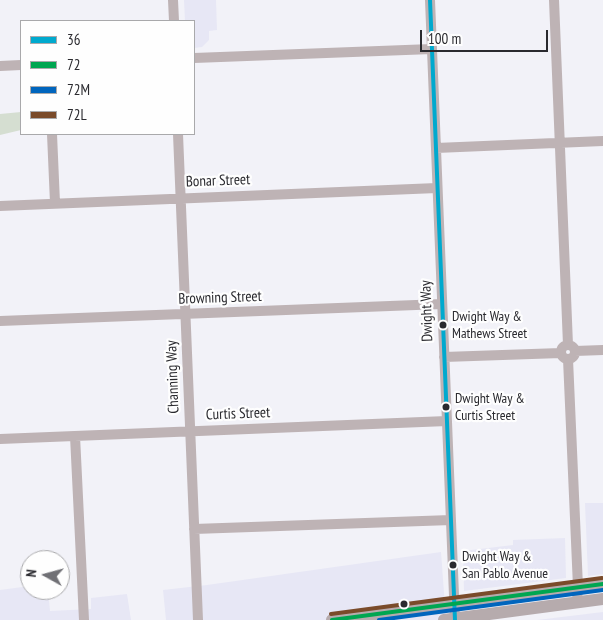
<!DOCTYPE html>
<style>
body{margin:0}
#map{position:relative;width:603px;height:620px;overflow:hidden;background:#f2f2f8;font-family:"PT Sans Narrow",sans-serif}
canvas{display:block}
.legend{position:absolute;left:20px;top:20px;width:175px;height:115px;box-sizing:border-box;background:#fefefe;border:1px solid #a9a9ab;margin:0;padding:6px 9px;list-style:none;font-size:15px;color:#2a2a2f}
.legend li{display:flex;align-items:center;gap:10px;height:25px}
.legend b{width:25px;border:1px solid #a9a9ab}
.north{position:absolute;left:20px;top:550px;width:50px;height:50px;box-sizing:border-box;background:#fefefe;border:1px solid #a9a9ab;border-radius:50%;rotate:277deg;font-size:14px;font-weight:700;line-height:20px;text-align:center;color:#2a2a2f}
.north::after{content:'';display:block;margin:auto;width:18px;height:22px;background:#707075;clip-path:polygon(50% 0,100% 100%,50% 72%,0 100%)}
.scale{position:absolute;left:420px;top:30px;width:128px;height:22px;box-sizing:border-box;border:2px solid #2a2a2f;border-top:0;padding-left:6px;font-size:15px;line-height:18px;white-space:nowrap;color:#2a2a2f;-webkit-text-stroke:4px #fefefe;paint-order:stroke}
</style>
<div id="map">
<canvas width="603" height="620"></canvas>
<ul class="legend">
<li><b style="height:6px;background:#00a9ce"></b>36</li>
<li><b style="height:6px;background:#00a651"></b>72</li>
<li><b style="height:6px;background:#0065bd"></b>72M</li>
<li><b style="height:6px;background:#7a4b2a"></b>72L</li>
</ul>
<div class="north">N</div>
<div class="scale">100 m</div>
</div>
<script>
const ctx = document.querySelector('canvas').getContext('2d');
ctx.lineJoin = 'round';
function fillPath(path, color) { ctx.fillStyle = color; ctx.fill(path, 'evenodd'); }
const poly = rows => new Path2D(rows.map(r => 'M' + r).join(''));
function stroke(path, color, width, dash) { ctx.strokeStyle = color; ctx.lineWidth = width; ctx.lineCap = dash ? 'butt' : 'round'; ctx.setLineDash(dash || []); ctx.stroke(path); }
function label(font, color, halo, rows, align = 'center') {
  ctx.font = font + ' "PT Sans Narrow",sans-serif'; ctx.lineWidth = 4.5; ctx.setLineDash([]); ctx.textBaseline = 'middle'; ctx.strokeStyle = halo; ctx.fillStyle = color; for (const [text, x, y, turn = 0] of rows) {
    ctx.save(); ctx.translate(x, y); ctx.rotate((+turn || 0) * Math.PI / 180); ctx.textAlign = isNaN(turn) ? turn : align; if (halo) ctx.strokeText(text, 0, 0); ctx.fillText(text, 0, 0); ctx.restore();
  }
}
fillPath(poly([
 [184,0,216,0,217,30,209,31,209,40,202,47,194,48,194,21,185,21],
 [585,503,603,503,603,574,588,576],
 [565,538,566,578,464,591,463,551,513,545,513,540],
 [441,552,446,620,166,620,163,590,207,585],
 [30,586,30,590,48,590,50,611,91,609,91,598,127,594,131,620,0,620,0,590],
 [603,612,603,620,537,620]
]), '#e7e7f5');
fillPath(poly([
 [21,112,21,130,0,135,0,114]
]), '#d5ded1');
stroke(poly([
 [173,0,174,21],
 [430,0,455,620],
 [554,0,568,345],
 [194,58,432,49],
 [0,66,21,65],
 [52,134,55,203],
 [178,134,198,620],
 [436,148,603,141],
 [0,206,437,188],
 [0,321,442,304],
 '561 352a7 7 0 1 1 14 0a7 7 0 1 1-14 0Z',
 [575,351,603,350],
 [444,357,561,353],
 [568,359,578,587,577,602],
 [75,436,84,620],
 [0,439,447,421],
 [194,529,451,520]
]), '#beb3b5', 10);
stroke(poly([
 [332,620,603,584],
 [444,620,603,599]
]), '#b6abad', 12);
stroke(poly([
 [430,0,455,620]
]), '#00a9ce', 4);
stroke(poly([
 [332,620,603,584]
]), '#00a651', 4);
stroke(poly([
 [379,620,603,590]
]), '#0065bd', 4);
stroke(poly([
 [331,614,602,578]
]), '#7a4b2a', 4);
for (const [x, y, r, color] of [
 [443,325,4.5,"#2a2a2f"],
 [446,407,4.5,"#2a2a2f"],
 [453,565,4.5,"#2a2a2f"],
 [404,604,4.5,"#2a2a2f"]
]) { const dot = new Path2D(); dot.arc(x, y, r, 0, 2 * Math.PI); ctx.fillStyle = color; ctx.fill(dot); stroke(dot, '#fefefe', 2); }
label('14px', '#2a2a2f', '#fefefe', [
 ["Dwight Way &",452,317],
 ["Mathews Street",452,334],
 ["Dwight Way &",455,399],
 ["Curtis Street",455,416],
 ["Dwight Way &",462,557],
 ["San Pablo Avenue",462,574]
], 'left');
label('15px', '#2a2a2f', '#fefefe', [
 ["Bonar Street",218,181,-2],
 ["Browning Street",220,298,-2],
 ["Dwight Way",427,311,-92],
 ["Channing Way",173,377,-92],
 ["Curtis Street",238,414,-2]
]);
</script>
